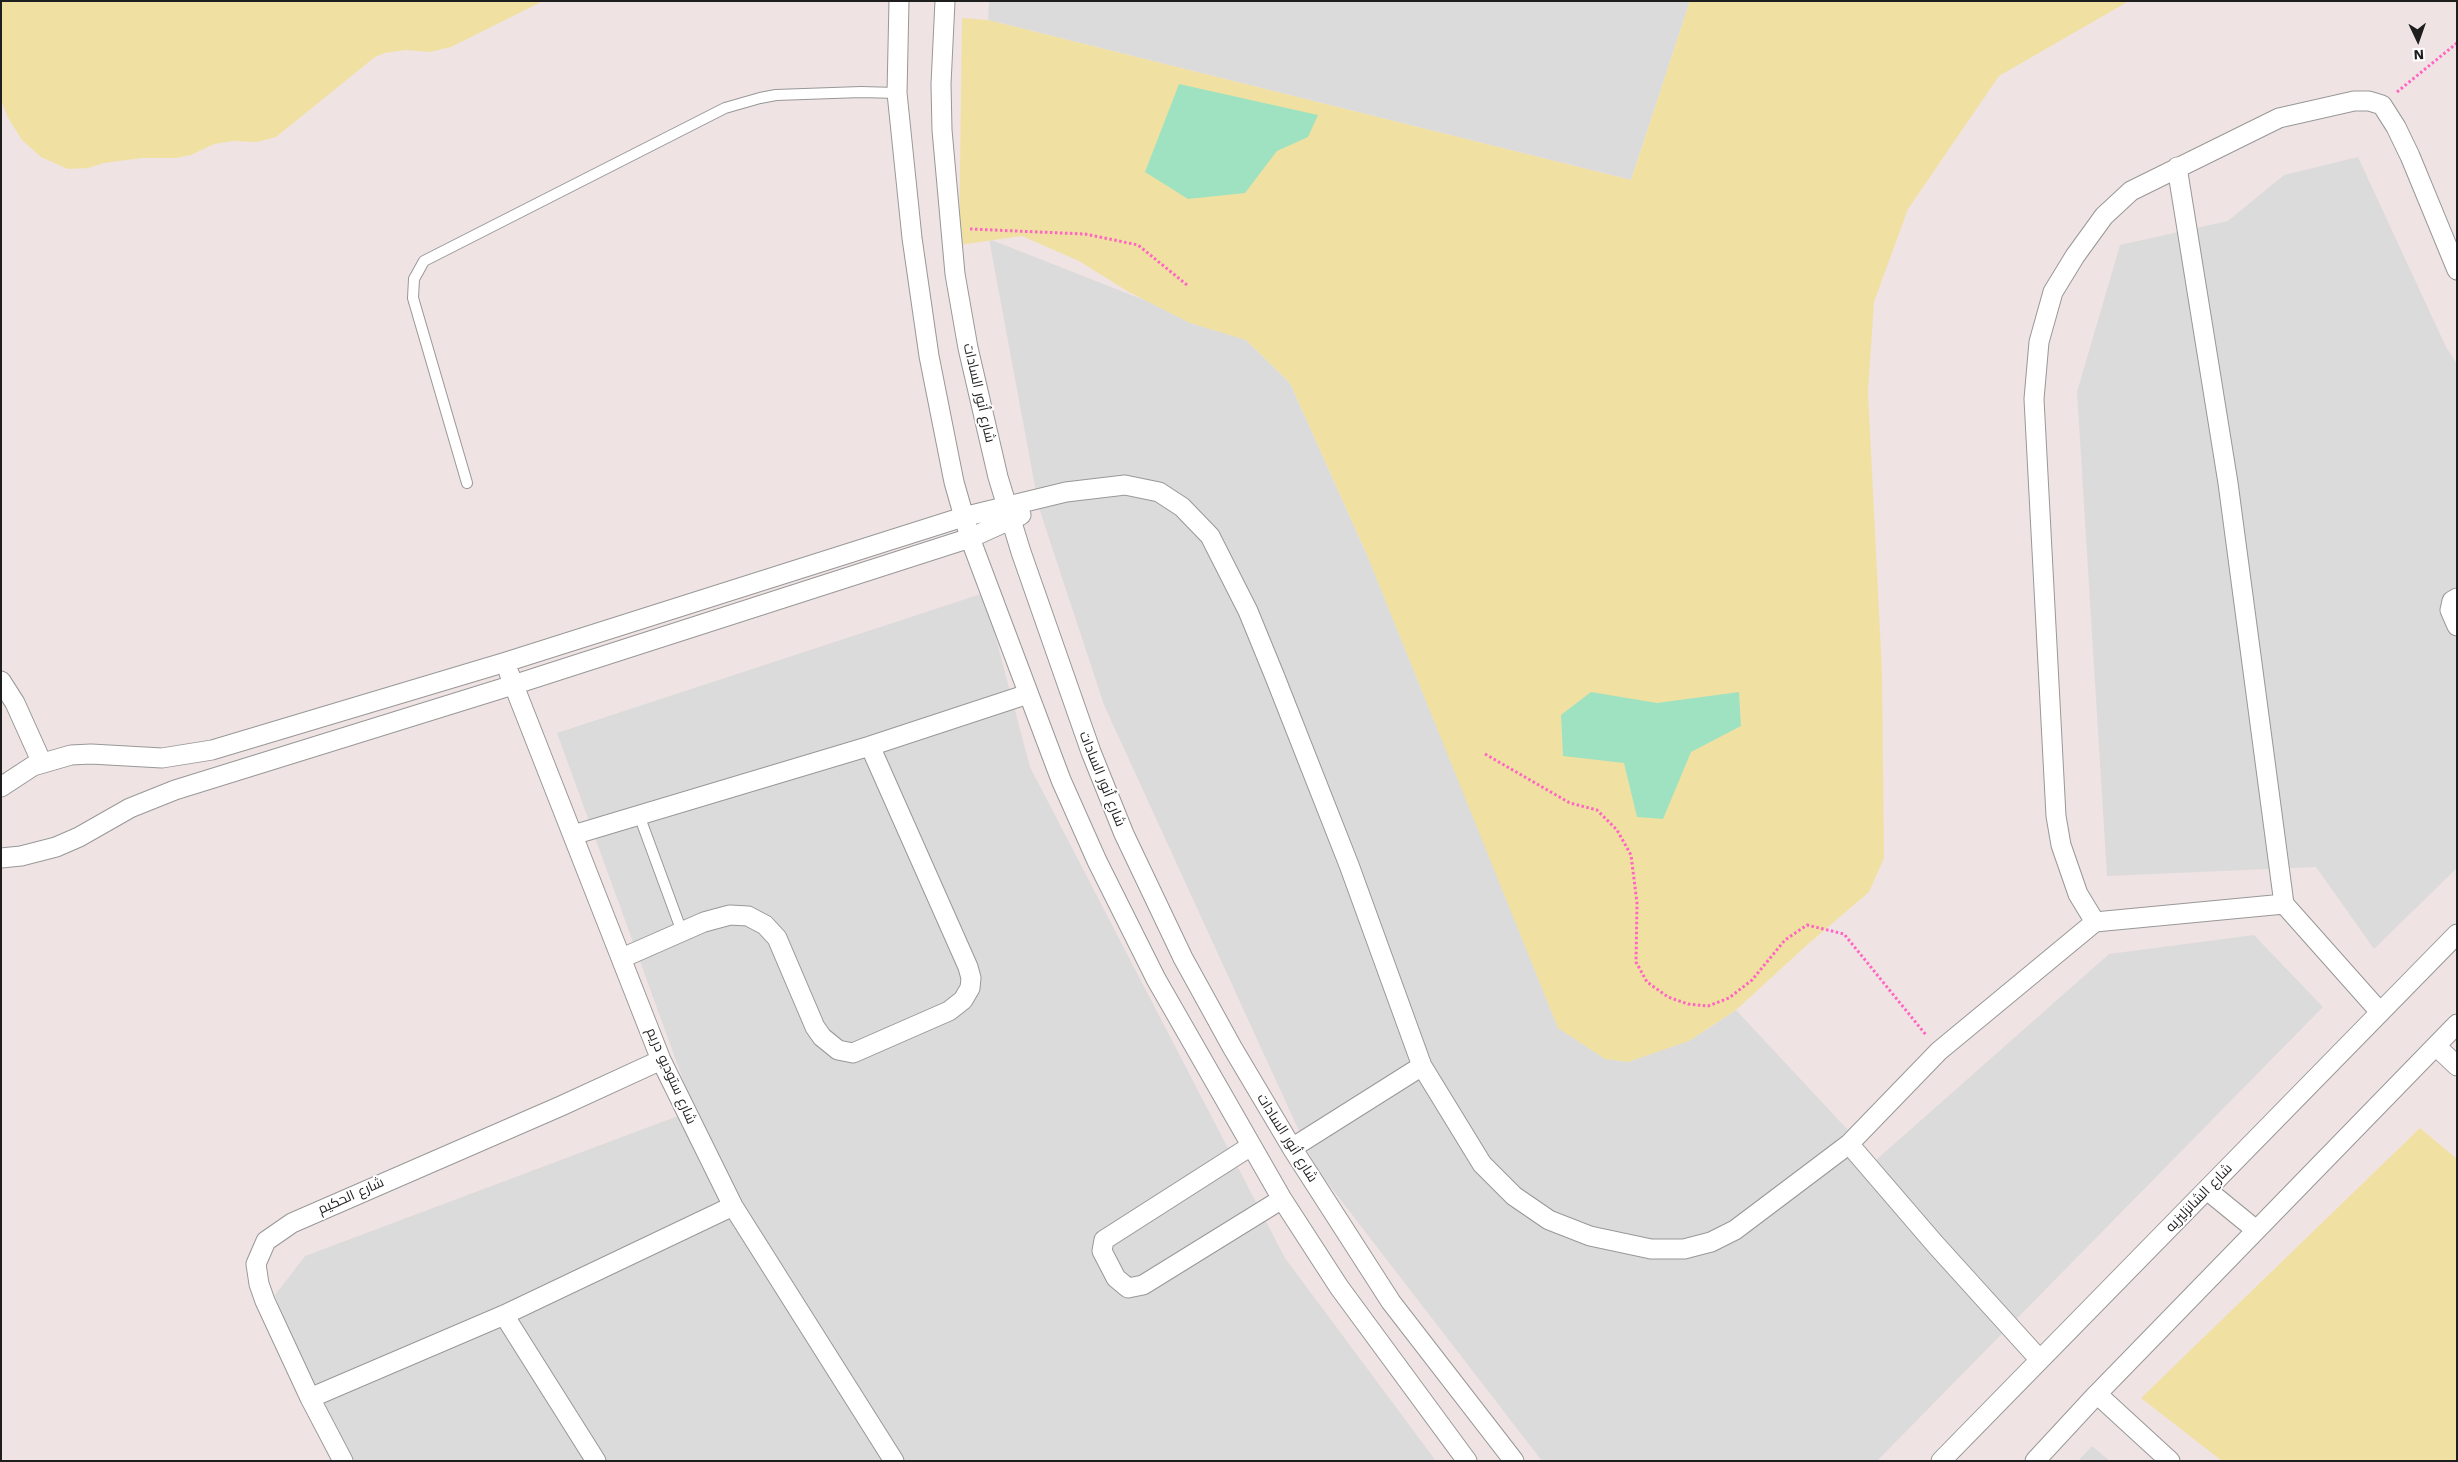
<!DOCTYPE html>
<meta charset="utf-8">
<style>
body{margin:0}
#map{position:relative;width:2458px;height:1462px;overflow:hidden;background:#f0e3e3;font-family:"Work Sans",sans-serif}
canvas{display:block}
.frame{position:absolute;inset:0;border:2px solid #1e1e1e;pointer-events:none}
.north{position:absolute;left:2393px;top:15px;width:50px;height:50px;-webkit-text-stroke:4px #fff;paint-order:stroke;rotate:177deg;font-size:14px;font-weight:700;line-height:20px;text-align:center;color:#1e1e1e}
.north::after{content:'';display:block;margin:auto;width:18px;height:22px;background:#1e1e1e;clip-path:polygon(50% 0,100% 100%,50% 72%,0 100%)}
</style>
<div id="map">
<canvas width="2458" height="1462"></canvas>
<div class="frame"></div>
<div class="north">N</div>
</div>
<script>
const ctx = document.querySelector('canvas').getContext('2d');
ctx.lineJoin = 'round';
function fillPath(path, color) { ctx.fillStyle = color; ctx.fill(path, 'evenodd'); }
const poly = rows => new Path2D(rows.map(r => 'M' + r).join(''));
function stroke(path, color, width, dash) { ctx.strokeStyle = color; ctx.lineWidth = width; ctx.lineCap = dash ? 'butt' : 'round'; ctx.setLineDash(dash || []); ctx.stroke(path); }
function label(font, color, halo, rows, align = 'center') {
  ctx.font = font + ' "Work Sans",Cairo,sans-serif'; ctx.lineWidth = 4; ctx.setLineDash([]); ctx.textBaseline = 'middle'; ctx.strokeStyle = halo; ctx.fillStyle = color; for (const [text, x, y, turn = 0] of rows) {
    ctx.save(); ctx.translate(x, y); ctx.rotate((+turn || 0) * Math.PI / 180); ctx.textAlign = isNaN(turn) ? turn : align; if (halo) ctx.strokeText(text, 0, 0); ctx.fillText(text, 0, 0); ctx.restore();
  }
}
fillPath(poly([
 [989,1,1690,1,1631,180,988,20],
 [2358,157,2446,347,2457,364,2457,868,2374,949,2316,867,2107,876,2077,392,2120,245,2228,221,2284,175],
 [989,239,1246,340,1290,383,1367,555,1689,1041,1736,1010,1876,1160,2109,954,2254,935,2323,1007,1877,1461,1542,1461,1316,1168,1104,705,1039,508],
 [984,593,1030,767,1285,1258,1436,1461,340,1461,332,1449,275,1295,305,1256,694,1110,557,733],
 [2092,1446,2110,1461,2078,1461]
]), '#dcdbdc');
fillPath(poly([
 [1,1,543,1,451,47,430,52,406,50,385,53,375,57,276,137,257,142,233,141,214,144,191,155,176,158,142,158,104,163,88,168,68,169,41,157,22,140,8,118,1,100],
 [1690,1,2129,1,1999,76,1908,209,1874,302,1868,392,1882,672,1884,858,1869,892,1807,945,1736,1010,1689,1041,1628,1062,1605,1059,1558,1028,1367,555,1290,383,1246,340,1190,323,1127,291,1079,261,1022,236,959,245,962,18,988,20,1631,180],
 [2420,1128,2457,1159,2457,1461,2222,1461,2141,1398]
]), '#f0e1a3');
fillPath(poly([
 [1179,84,1318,115,1308,137,1277,151,1245,193,1188,199,1145,172],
 [1591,692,1657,703,1739,692,1741,726,1691,752,1663,819,1637,817,1624,763,1563,756,1561,715]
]), '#9fe2c2');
const lane = poly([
 [467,483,413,298,414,279,424,261,725,108,760,98,776,95,861,92,897,93],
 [639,815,682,932]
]);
const street = poly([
 [899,1,897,93,912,238,929,356,954,482,970,538,1061,780,1097,861,1156,979,1282,1199,1339,1287,1467,1461],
 [945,1,941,84,942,130,955,274,968,348,998,477,1021,552,1091,752,1124,834,1183,958,1232,1047,1292,1148,1391,1302,1514,1461],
 [2177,167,2228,483,2284,904],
 [2457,598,2452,601,2450,610,2457,626],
 [509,673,661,1060,733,1206,894,1461],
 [1,681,15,703,42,763],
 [1,787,33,766,71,755,91,754,162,758,212,750,506,662,963,517,1066,492,1125,485,1159,492,1182,507,1210,536,1248,611,1275,677,1349,865,1422,1066,1482,1164,1514,1196,1549,1220,1590,1236,1651,1249,1684,1249,1711,1242,1735,1230,1849,1144,1939,1051,2095,922,2284,904,2380,1012],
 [573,835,870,746,1028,694],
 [1,858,21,856,56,847,79,837,130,808,175,790,513,685,970,538,1021,515],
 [2095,922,2078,894,2061,845,2056,816,2034,399,2039,342,2053,292,2075,256,2104,216,2131,191,2279,118,2354,101,2369,101,2382,105,2396,127,2410,156,2457,270],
 [622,958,704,922,730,915,748,916,765,925,777,938,815,1027,822,1037,838,1050,853,1053,949,1011,963,1000,970,988,971,978,968,967,870,746],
 [2436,1046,2457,1066],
 [1849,1144,1935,1244,2040,1360],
 [1251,1146,1104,1240,1102,1251,1116,1278,1128,1288,1143,1285,1282,1199],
 [1292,1148,1422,1066],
 [2207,1190,2256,1230],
 [504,1315,596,1461],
 [2097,1394,2170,1461],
 [310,1398,504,1315,733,1206],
 [343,1461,310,1398,265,1301,259,1284,256,1264,266,1241,292,1223,561,1106,661,1060],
 [1941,1461,2457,934],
 [2035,1461,2097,1394,2457,1024]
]);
stroke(lane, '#989898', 12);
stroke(street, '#989898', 21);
stroke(poly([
 [2397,92,2457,43],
 [970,229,1085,234,1138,245,1187,285],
 [1485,754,1570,803,1597,810,1617,830,1631,855,1637,903,1636,962,1647,982,1668,997,1688,1004,1708,1006,1729,998,1752,980,1785,940,1807,925,1844,934,1926,1035]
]), '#ff65c2', 3, [2.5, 2.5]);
stroke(lane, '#fff', 10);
stroke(street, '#fff', 19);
label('14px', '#1e1e1e', '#fff', [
 ["شارع أنور السادات",979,393,77],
 ["شارع أنور السادات",1102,779,68],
 ["شارع ستوديو دريم",671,1076,66],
 ["شارع أنور السادات",1287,1138,58],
 ["شارع الحكيم",351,1196,-24],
 ["شارع الشانزليزيه",2199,1198,-46]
]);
</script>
